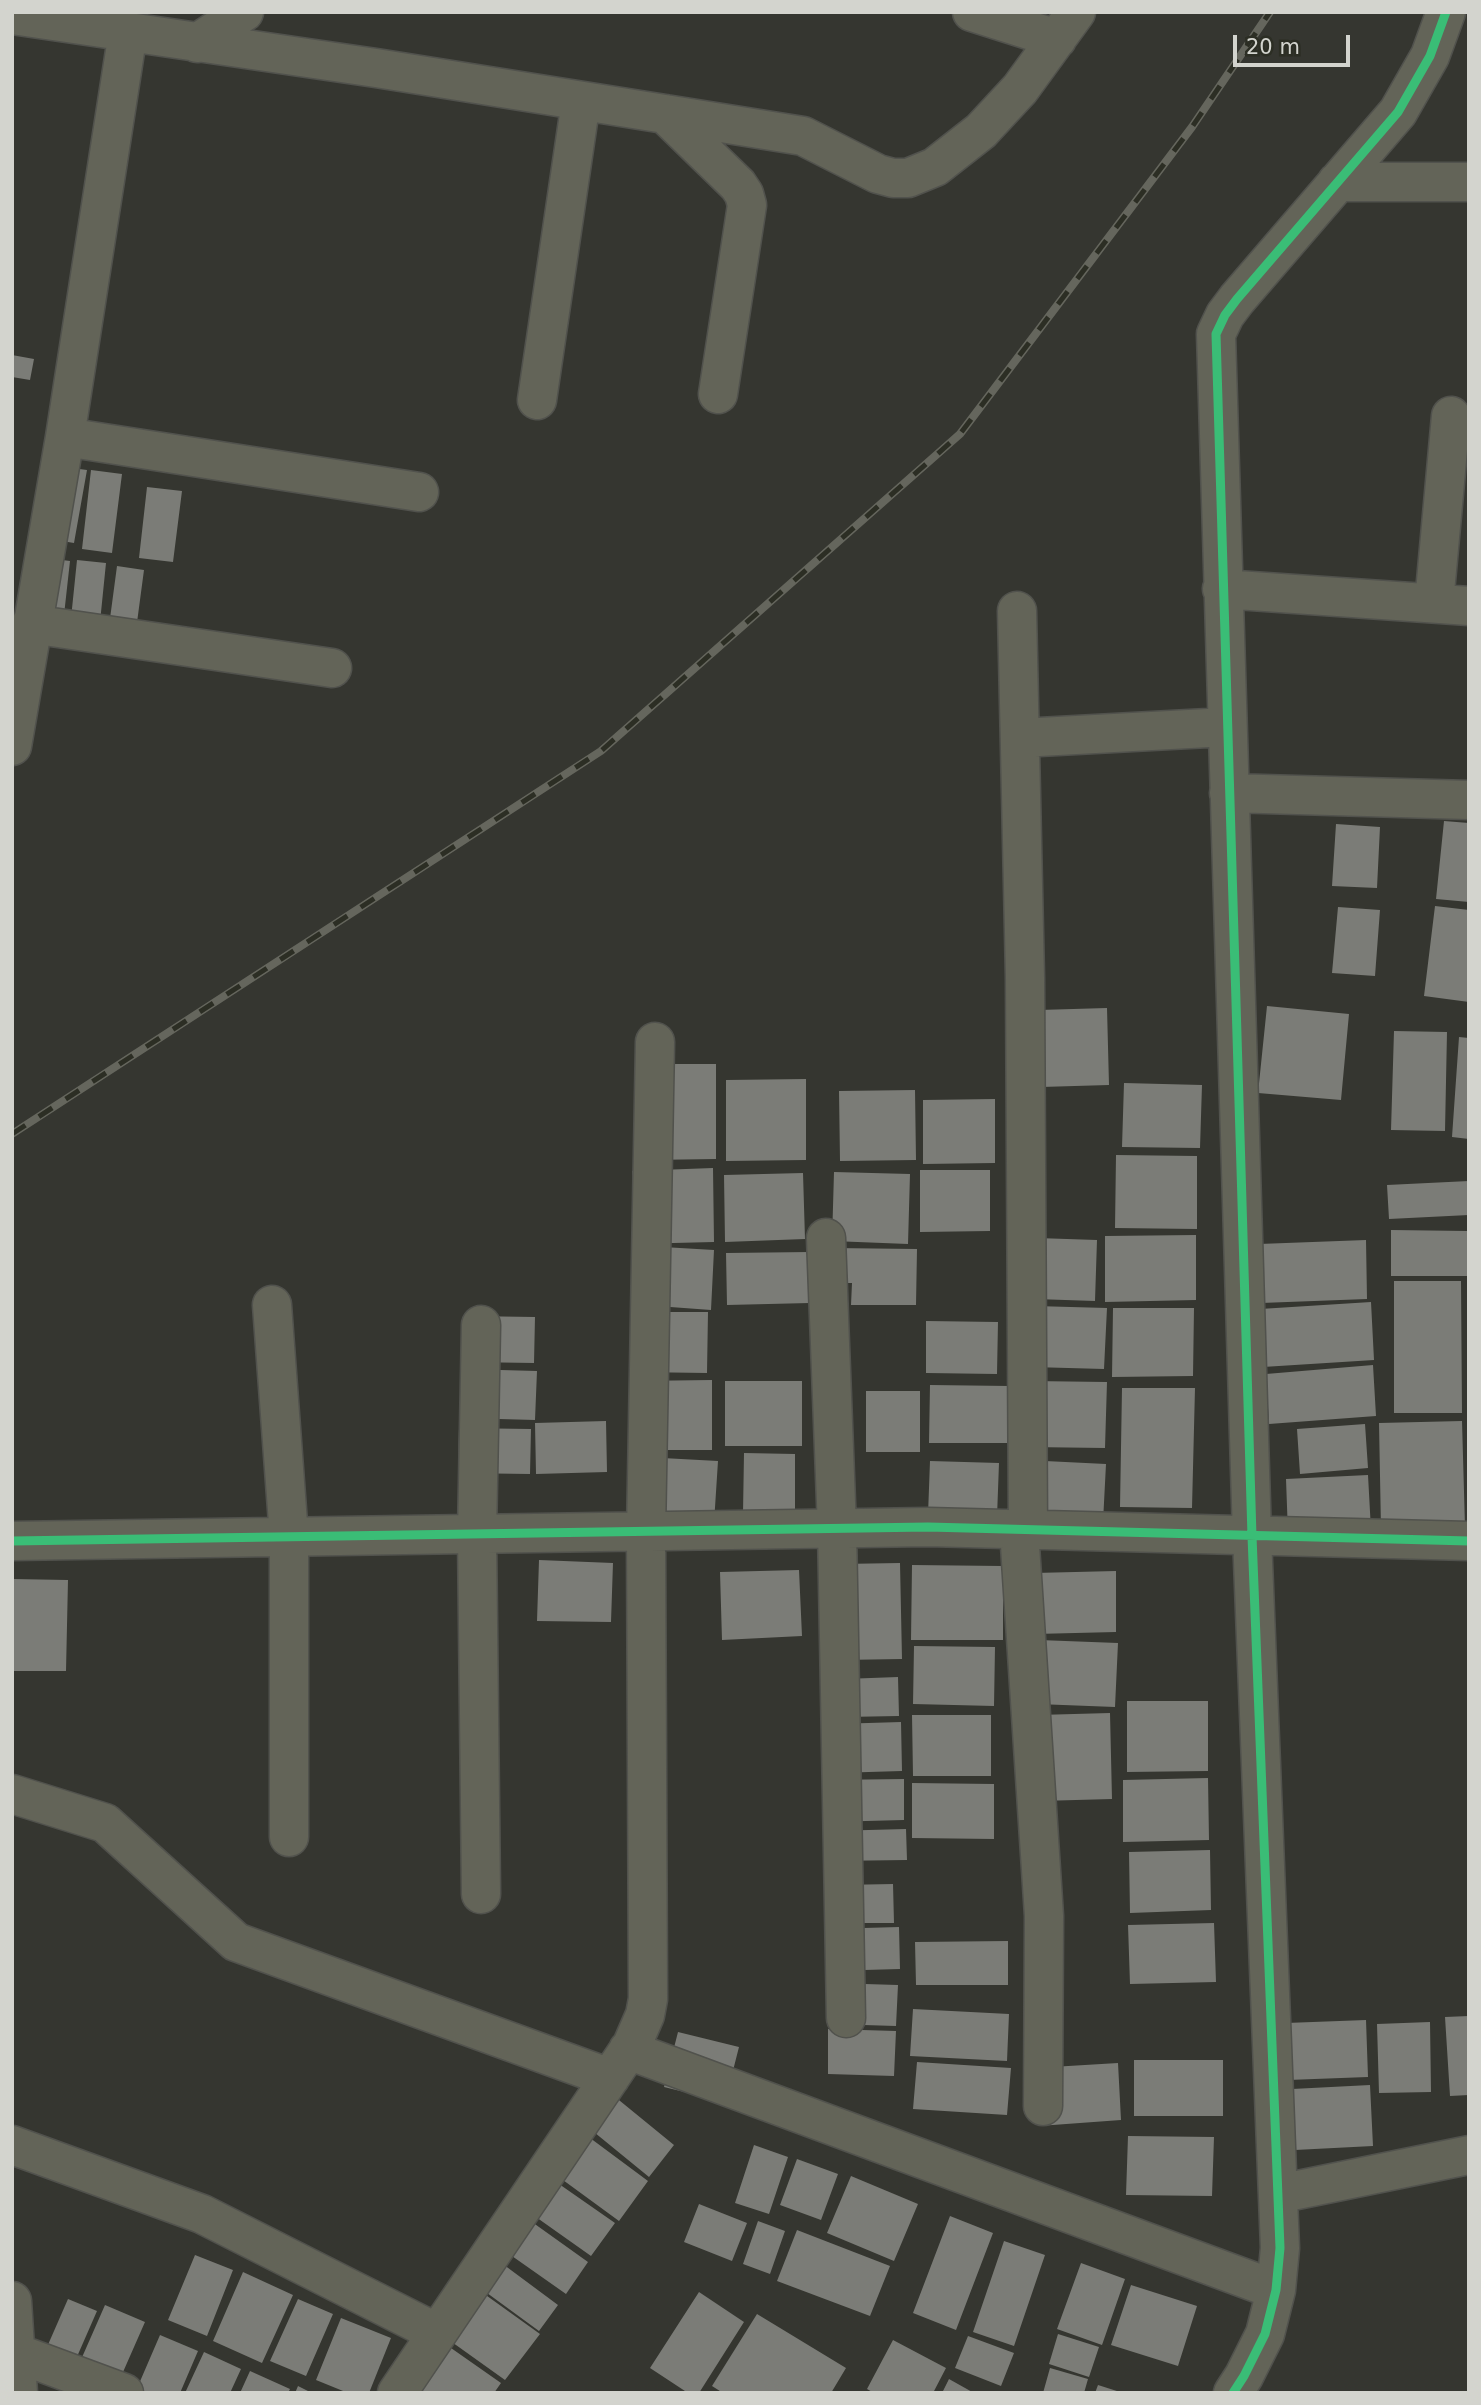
<!DOCTYPE html>
<style>
body{margin:0}
#map{position:relative;width:1481px;height:2405px;overflow:hidden;background:#353630;font-family:"DejaVu Sans",sans-serif}
canvas{display:block}
.frame{position:absolute;inset:0;border:14px solid #d3d4ce;pointer-events:none}
.scale{position:absolute;left:1233px;top:35px;width:117px;height:32px;box-sizing:border-box;border:4px solid #d3d4ce;border-top:0;padding-left:9px;font-size:21px;line-height:24px;white-space:nowrap;color:#d3d4ce;-webkit-text-stroke:5px #2c2e24;paint-order:stroke}
</style>
<div id="map">
<canvas width="1481" height="2405"></canvas>
<div class="frame"></div>
<div class="scale">20 m</div>
</div>
<script>
const ctx = document.querySelector('canvas').getContext('2d');
ctx.lineJoin = 'round';
function fillPath(path, color) { ctx.fillStyle = color; ctx.fill(path, 'evenodd'); }
const poly = rows => new Path2D(rows.map(r => 'M' + r).join(''));
function stroke(path, color, width, dash) { ctx.strokeStyle = color; ctx.lineWidth = width; ctx.lineCap = dash ? 'butt' : 'round'; ctx.setLineDash(dash || []); ctx.stroke(path); }
fillPath(poly([
 [12,355,34,359,30,380,12,377],
 [50,465,87,470,74,543,38,537],
 [91,470,122,474,112,553,82,549],
 [147,487,182,491,173,562,139,558],
 [39,557,70,561,63,624,33,620],
 [77,560,106,563,99,632,70,628],
 [117,566,144,570,134,645,107,641],
 [1444,821,1469,823,1469,902,1436,899],
 [1336,824,1380,827,1377,888,1332,886],
 [1435,906,1469,910,1469,1002,1424,996],
 [1338,907,1380,910,1375,976,1332,973],
 [1267,1006,1349,1014,1341,1100,1258,1093],
 [1107,1008,1109,1085,1041,1087,1039,1010],
 [1394,1031,1447,1032,1445,1131,1391,1130],
 [1459,1037,1469,1038,1469,1139,1452,1137],
 [648,1064,716,1064,716,1159,649,1160],
 [806,1079,806,1160,726,1161,726,1080],
 [1124,1083,1202,1085,1200,1148,1122,1147],
 [915,1090,916,1160,840,1161,839,1091],
 [995,1099,995,1163,923,1164,923,1100],
 [1116,1155,1197,1156,1197,1229,1115,1228],
 [713,1168,714,1242,633,1244,632,1171],
 [920,1170,990,1170,990,1231,920,1232],
 [834,1172,910,1174,908,1244,832,1241],
 [803,1173,805,1239,725,1242,724,1175],
 [1469,1181,1469,1215,1389,1219,1387,1185],
 [1391,1230,1467,1231,1467,1276,1391,1276],
 [1196,1235,1196,1300,1105,1302,1105,1236],
 [1037,1238,1097,1240,1095,1301,1035,1299],
 [1366,1240,1367,1299,1261,1303,1259,1244],
 [646,1246,714,1250,711,1310,643,1305],
 [832,1248,917,1249,916,1305,851,1305,852,1283,832,1283],
 [810,1252,810,1303,727,1305,726,1253],
 [1394,1281,1461,1281,1462,1413,1394,1413],
 [1371,1302,1374,1360,1263,1367,1260,1309],
 [1035,1306,1107,1308,1104,1369,1032,1367],
 [1113,1308,1194,1308,1193,1376,1112,1377],
 [638,1312,708,1312,707,1373,636,1372],
 [469,1316,535,1317,534,1363,468,1362],
 [926,1321,998,1322,997,1374,926,1373],
 [1373,1365,1376,1416,1269,1424,1266,1374],
 [464,1369,537,1371,535,1420,463,1418],
 [712,1380,712,1450,636,1450,636,1381],
 [725,1381,802,1381,802,1446,725,1446],
 [1031,1381,1107,1382,1105,1448,1029,1447],
 [930,1385,1010,1386,1010,1443,929,1443],
 [1122,1388,1195,1388,1192,1508,1120,1507],
 [866,1391,920,1391,920,1452,866,1452],
 [606,1421,607,1472,536,1474,535,1423],
 [1462,1421,1465,1527,1381,1529,1379,1423],
 [1365,1424,1368,1468,1300,1474,1297,1429],
 [459,1428,531,1429,530,1474,458,1473],
 [744,1453,795,1454,795,1513,743,1513],
 [644,1457,718,1461,714,1523,641,1518],
 [930,1461,999,1463,997,1517,928,1515],
 [1045,1461,1106,1464,1103,1522,1042,1519],
 [1368,1475,1371,1530,1288,1534,1286,1479],
 [539,1560,613,1563,611,1622,537,1621],
 [900,1563,902,1659,841,1660,841,1564],
 [912,1565,1003,1566,1003,1640,911,1640],
 [799,1570,802,1636,722,1640,720,1572],
 [1116,1571,1116,1632,1035,1634,1034,1573],
 [12,1579,68,1580,66,1671,12,1671],
 [1039,1640,1118,1643,1115,1707,1037,1704],
 [914,1646,995,1647,994,1706,913,1704],
 [898,1677,899,1716,845,1717,844,1679],
 [1127,1701,1208,1701,1208,1771,1127,1772],
 [1110,1713,1112,1799,1040,1801,1038,1715],
 [912,1715,991,1715,991,1776,913,1776],
 [901,1722,902,1771,836,1773,835,1724],
 [1208,1778,1209,1840,1123,1842,1123,1780],
 [904,1779,904,1820,828,1822,828,1780],
 [912,1783,994,1784,994,1839,912,1838],
 [906,1829,907,1860,832,1861,831,1831],
 [1210,1850,1211,1910,1130,1913,1129,1852],
 [893,1884,894,1923,841,1923,841,1885],
 [1214,1923,1216,1982,1130,1984,1128,1925],
 [899,1927,900,1969,829,1971,828,1929],
 [1008,1941,1008,1985,916,1985,915,1942],
 [832,1983,898,1985,896,2026,831,2024],
 [913,2009,1009,2014,1007,2061,910,2056],
 [1469,2016,1469,2095,1450,2096,1445,2017],
 [1366,2020,1368,2077,1288,2080,1286,2023],
 [1430,2022,1431,2092,1379,2093,1377,2024],
 [828,2029,896,2031,894,2076,828,2074],
 [678,2032,739,2047,725,2102,664,2087],
 [1134,2060,1223,2060,1223,2116,1134,2116],
 [917,2062,1011,2068,1007,2115,913,2109],
 [1118,2063,1121,2120,1039,2126,1035,2068],
 [1370,2085,1373,2146,1295,2150,1292,2089],
 [614,2096,674,2145,649,2177,589,2128],
 [582,2132,648,2181,619,2221,552,2172],
 [1128,2136,1214,2137,1212,2196,1126,2195],
 [754,2145,788,2157,769,2214,735,2203],
 [797,2159,838,2174,821,2220,780,2205],
 [851,2176,918,2204,894,2261,827,2233],
 [549,2177,615,2223,591,2256,526,2210],
 [699,2204,747,2223,732,2261,684,2242],
 [950,2216,993,2233,956,2330,913,2313],
 [525,2217,588,2262,566,2294,502,2249],
 [758,2221,785,2231,770,2274,743,2264],
 [797,2230,890,2266,870,2316,777,2281],
 [1004,2241,1045,2255,1014,2346,973,2332],
 [195,2255,233,2270,207,2336,168,2320],
 [492,2256,558,2305,539,2331,472,2282],
 [1081,2263,1125,2279,1102,2345,1057,2329],
 [243,2272,293,2295,262,2363,213,2341],
 [1131,2285,1197,2306,1178,2366,1111,2345],
 [476,2288,540,2334,505,2380,442,2335],
 [699,2292,744,2322,699,2393,688,2393,650,2368],
 [68,2299,97,2311,76,2359,47,2347],
 [298,2299,333,2314,306,2376,270,2361],
 [105,2305,145,2322,116,2388,76,2371],
 [757,2314,846,2368,831,2393,723,2393,712,2386],
 [341,2318,391,2338,369,2393,348,2393,316,2380],
 [1058,2334,1099,2347,1089,2377,1049,2364],
 [160,2335,198,2351,180,2393,135,2393],
 [968,2336,1014,2353,1001,2386,955,2368],
 [893,2340,946,2368,933,2393,874,2393,867,2389],
 [441,2341,501,2383,494,2393,406,2393],
 [204,2352,241,2369,230,2393,185,2393],
 [1050,2368,1088,2379,1084,2393,1043,2393],
 [250,2371,290,2389,288,2393,240,2393],
 [949,2379,974,2393,942,2393],
 [1098,2385,1120,2392,1120,2393,1095,2393],
 [298,2386,312,2393,295,2393]
]), '#7b7c77');
const minor = poly([
 [972,12,1057,39],
 [12,15,376,68,803,136,878,174,893,178,908,178,935,167,981,131,1020,89,1076,12],
 [197,43,244,12],
 [665,114,738,185,744,194,747,205,718,394],
 [1337,182,1469,182],
 [537,400,581,101],
 [65,437,419,492],
 [1222,589,1469,606],
 [1434,603,1451,416],
 [1017,611,1025,978,1028,1530],
 [31,624,332,668],
 [1020,738,1227,727],
 [12,746,65,437,128,32],
 [1229,793,1469,800],
 [826,1238,837,1529,846,2018],
 [272,1305,289,1537,289,1837],
 [481,1325,477,1534,481,1894],
 [1019,1530,1044,1916,1043,2106],
 [12,1541,928,1527,1469,1541],
 [12,1794,105,1823,236,1942,610,2078],
 [628,2050,1276,2290],
 [12,2145,202,2214,437,2333],
 [1278,2194,1469,2155],
 [12,2301,18,2393],
 [16,2353,124,2393],
 [397,2393,632,2045,645,2015,648,1999,646,1532,655,1042],
 [1233,2393,1244,2376,1265,2334,1276,2290,1280,2248,1252,1536,1216,334,1225,315,1237,299,1398,112,1430,56,1446,12]
]);
stroke(minor, '#51524d', 41);
stroke(minor, '#636458', 38);
const rail = poly([
 [12,1134,601,751,960,434,1192,127,1270,12]
]);
stroke(rail, '#65665d', 8);
stroke(rail, '#2c2e24', 5, [16]);
stroke(poly([
 [12,1541,928,1527,1469,1541],
 [1233,2393,1244,2376,1265,2334,1276,2290,1280,2248,1252,1536,1216,334,1225,315,1237,299,1398,112,1430,56,1446,12]
]), '#3abd76', 9);
</script>
